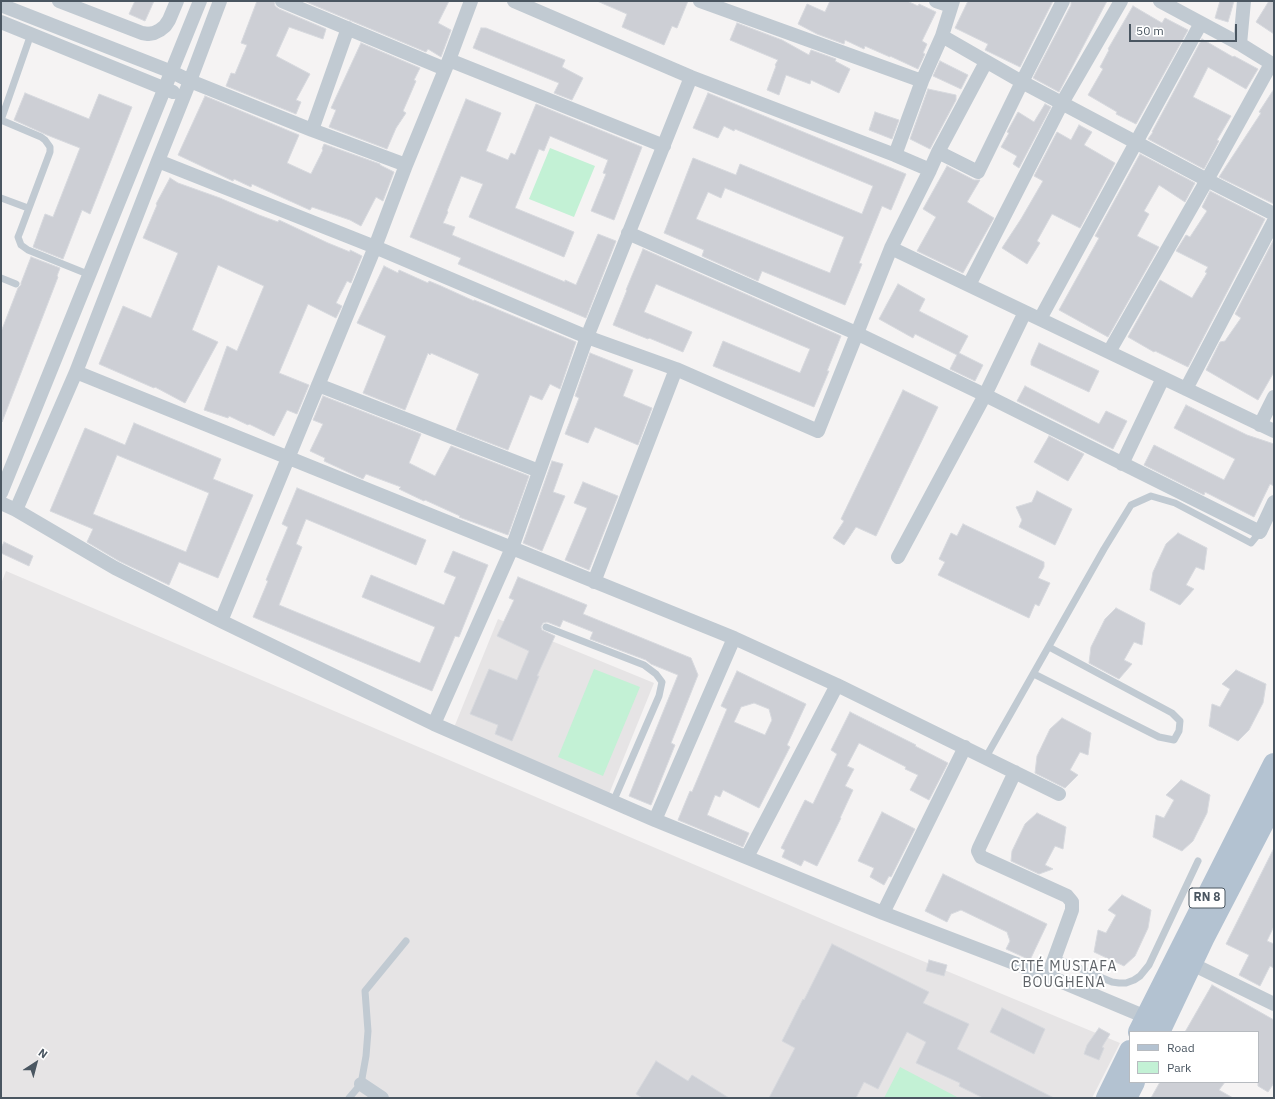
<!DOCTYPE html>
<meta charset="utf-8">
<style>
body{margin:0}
#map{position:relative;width:1275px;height:1099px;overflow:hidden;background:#f5f3f3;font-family:"IBM Plex Sans",sans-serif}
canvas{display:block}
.frame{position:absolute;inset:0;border:2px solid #4a5661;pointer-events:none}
.legend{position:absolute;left:1129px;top:1031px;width:130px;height:52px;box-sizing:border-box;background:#fff;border:1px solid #b7bbc0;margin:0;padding:5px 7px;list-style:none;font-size:12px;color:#4a5661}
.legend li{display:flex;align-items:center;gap:8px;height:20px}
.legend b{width:20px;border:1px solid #b7bbc0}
.north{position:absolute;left:16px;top:1043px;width:40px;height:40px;-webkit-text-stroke:3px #fff;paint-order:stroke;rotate:36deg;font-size:11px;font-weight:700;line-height:16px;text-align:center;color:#4a5661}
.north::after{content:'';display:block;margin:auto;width:14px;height:18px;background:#4a5661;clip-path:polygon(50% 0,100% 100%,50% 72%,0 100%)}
.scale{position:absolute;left:1129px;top:24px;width:108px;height:18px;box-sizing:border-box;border:2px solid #4a5661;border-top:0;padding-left:5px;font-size:12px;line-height:14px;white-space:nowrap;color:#4a5661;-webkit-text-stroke:3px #fff;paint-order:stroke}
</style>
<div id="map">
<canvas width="1275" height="1099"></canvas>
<div class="frame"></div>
<ul class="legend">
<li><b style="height:5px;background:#b3c2d1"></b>Road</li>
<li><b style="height:11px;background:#c3f1d5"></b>Park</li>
</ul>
<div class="north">N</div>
<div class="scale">50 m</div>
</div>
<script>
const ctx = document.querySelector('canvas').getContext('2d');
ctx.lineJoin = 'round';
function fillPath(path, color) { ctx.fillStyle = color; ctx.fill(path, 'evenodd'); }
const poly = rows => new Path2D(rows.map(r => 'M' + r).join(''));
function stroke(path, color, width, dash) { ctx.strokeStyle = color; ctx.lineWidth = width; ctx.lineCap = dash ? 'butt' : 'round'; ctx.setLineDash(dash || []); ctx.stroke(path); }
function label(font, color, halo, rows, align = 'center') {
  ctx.font = font + ' "IBM Plex Sans",sans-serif'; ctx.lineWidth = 4; ctx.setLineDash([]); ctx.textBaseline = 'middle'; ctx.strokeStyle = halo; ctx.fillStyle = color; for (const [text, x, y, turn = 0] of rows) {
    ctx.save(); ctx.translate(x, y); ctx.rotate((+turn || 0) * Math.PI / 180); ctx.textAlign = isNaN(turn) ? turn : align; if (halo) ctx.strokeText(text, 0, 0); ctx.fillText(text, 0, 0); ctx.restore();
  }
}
fillPath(poly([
 [6,571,836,925,1120,1043,1092,1098,1,1098,1,584],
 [498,619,654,683,609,794,453,730]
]), '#e6e4e5');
fillPath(poly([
 [550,148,595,166,574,217,529,199],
 [594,669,640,687,603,776,558,757],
 [900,1067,957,1097,956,1098,884,1098]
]), '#c3f1d5');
const building = poly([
 [135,1,154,1,145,21,129,14,135,1],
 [257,1,274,1,275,6,279,9,326,29,323,39,289,27,276,56,310,74,296,100,301,102,296,114,226,86,231,73,235,74,247,45,241,43,257,1],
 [304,1,449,1,438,23,451,30,441,57,428,49,426,52,304,1],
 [597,1,688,1,677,28,672,26,664,45,622,27,627,14,597,1],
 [830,1,907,1,918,6,919,4,936,12,922,41,927,44,923,53,925,54,918,69,890,56,890,57,865,46,864,49,845,40,844,44,817,34,798,24,807,4,825,12,830,1],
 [968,1,1053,1,1020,67,985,50,988,44,955,28,968,1],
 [1071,1,1107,1,1059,92,1033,78,1071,5,1071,1],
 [1220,1,1234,1,1228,22,1215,18,1220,1],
 [1269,1,1274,1,1274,34,1256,22,1269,1],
 [1133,6,1162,23,1165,18,1188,30,1136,124,1116,114,1117,112,1088,95,1103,69,1100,67,1109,50,1108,49,1133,6],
 [737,23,782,40,809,55,811,50,836,59,835,61,850,69,839,93,811,80,810,84,786,75,779,95,767,90,776,66,775,65,778,60,730,40,737,23],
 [481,28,486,28,565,60,562,67,583,78,572,100,554,93,559,83,473,48,481,28],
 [1202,39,1233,57,1234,56,1258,69,1246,89,1208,67,1193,97,1231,116,1217,140,1219,141,1204,169,1148,139,1153,132,1152,132,1202,39],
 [361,43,420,68,414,80,416,81,403,111,406,113,396,128,387,149,329,127,336,110,331,108,361,43],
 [940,61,968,75,961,89,933,76,940,61],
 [928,89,956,95,956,100,930,149,910,139,928,89],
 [1274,89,1274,204,1219,177,1261,113,1259,112,1274,89],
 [25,93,89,119,99,94,132,107,90,214,82,210,63,259,33,247,45,214,53,217,80,148,47,135,14,120,25,93],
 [708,93,906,174,891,210,882,206,859,263,862,264,845,305,762,271,758,281,702,256,704,250,664,233,693,158,736,175,740,164,862,214,873,186,735,129,734,131,724,126,718,138,693,128,708,93],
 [725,188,844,237,830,273,696,219,708,192,721,198,725,188],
 [205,96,299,135,287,163,311,174,323,150,322,149,324,144,380,164,380,165,394,172,383,201,376,197,361,226,350,220,312,207,310,210,252,184,251,187,234,179,233,181,178,155,205,96],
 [466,99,501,113,486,151,508,160,511,153,515,155,536,104,642,147,614,220,591,211,606,174,603,173,608,160,550,136,544,151,539,149,515,208,574,232,564,257,469,217,483,184,461,176,447,211,448,212,443,223,455,227,452,235,565,282,565,280,576,285,598,234,616,241,586,318,458,264,461,258,410,237,466,99],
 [1045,104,1051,107,1019,168,1013,164,1017,156,1001,147,1009,133,1007,132,1018,112,1034,122,1045,104],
 [875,112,899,120,892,139,869,130,875,112],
 [1079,125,1092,132,1084,145,1115,163,1080,228,1052,214,1037,241,1040,243,1027,264,1002,248,1021,219,1043,181,1034,176,1057,132,1071,140,1079,125],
 [1140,154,1195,183,1185,202,1159,185,1144,211,1149,214,1137,236,1159,247,1108,337,1059,310,1099,238,1095,236,1140,154],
 [947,166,974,180,980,180,967,202,994,218,963,273,917,251,936,217,923,209,947,166],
 [170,178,178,183,220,198,259,215,278,222,279,220,328,243,350,252,350,250,362,256,351,283,347,281,336,303,342,306,336,318,308,304,279,373,309,385,297,414,287,410,274,436,249,424,248,425,229,416,228,418,204,410,227,346,237,351,264,286,218,265,192,330,218,342,185,403,155,387,154,388,99,364,123,306,151,318,178,253,143,238,157,205,156,204,170,178],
 [1210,191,1265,219,1188,367,1155,351,1154,352,1128,337,1160,280,1192,298,1207,273,1205,272,1208,267,1176,251,1186,235,1190,237,1207,211,1202,207,1210,191],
 [1274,239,1274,372,1258,400,1206,370,1220,342,1225,341,1241,318,1235,314,1274,239],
 [643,249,841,336,827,371,829,371,814,407,713,366,723,341,800,373,810,349,656,284,644,312,692,332,683,352,649,338,648,339,613,325,627,290,626,290,643,249],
 [31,257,60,268,57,276,58,277,2,422,1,332,18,288,21,285,21,283,31,257],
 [384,266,398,273,399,270,428,283,429,281,441,286,474,301,474,300,489,306,576,342,560,389,550,384,542,400,530,395,508,450,456,430,479,374,431,353,430,355,428,353,405,410,363,393,386,336,357,323,384,266],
 [898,284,925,299,919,311,968,336,959,353,983,365,975,381,950,369,957,355,915,334,913,338,879,319,898,284],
 [1039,343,1099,371,1089,392,1031,365,1031,361,1039,343],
 [590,353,633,370,623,396,652,408,638,445,595,427,588,443,565,434,579,398,575,396,590,353],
 [1025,386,1099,424,1106,411,1127,421,1113,449,1017,401,1025,386],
 [903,390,938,407,876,536,856,527,844,545,833,538,844,521,841,519,903,390],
 [323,396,421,434,409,463,435,476,451,446,529,476,508,535,459,517,460,516,425,500,424,501,399,489,401,487,366,474,363,479,352,474,324,461,325,458,310,451,323,424,313,420,323,396],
 [1186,405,1247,435,1274,444,1274,486,1270,484,1254,517,1205,492,1204,495,1144,465,1154,445,1224,480,1235,459,1174,428,1186,405],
 [134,423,221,459,213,479,253,495,218,578,179,562,169,585,119,561,87,542,93,529,50,511,85,428,125,445,134,423],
 [117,455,209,493,186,552,93,514,117,455],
 [1049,436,1084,454,1068,481,1034,462,1049,436],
 [552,461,563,464,553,492,565,496,542,551,523,543,552,461],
 [583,482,618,496,589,570,565,560,587,508,574,503,583,482],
 [297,488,426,540,416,565,306,519,296,544,302,547,279,605,420,663,435,627,362,597,371,575,444,605,456,577,444,572,453,551,488,565,459,637,455,636,432,691,253,617,268,581,266,580,288,527,282,524,297,488],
 [1037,491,1072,509,1055,545,1019,527,1022,520,1016,507,1032,502,1037,491],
 [963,524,1044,562,1044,567,1038,578,1050,583,1039,606,1035,604,1029,618,938,575,945,562,939,559,951,533,957,536,963,524],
 [1178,533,1207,548,1204,570,1196,567,1186,585,1194,589,1180,605,1150,590,1153,572,1166,544,1178,533],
 [4,542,33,556,29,566,1,553,1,548,4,542],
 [518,577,587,605,583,614,691,658,698,675,671,743,675,745,651,805,629,796,678,675,651,664,646,660,590,639,593,632,563,620,560,627,547,622,543,623,541,627,542,630,555,636,537,676,539,676,512,741,495,734,498,725,470,714,489,669,517,680,529,651,497,636,514,600,509,598,518,577],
 [1116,608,1145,623,1142,645,1134,642,1124,660,1132,664,1119,679,1089,663,1091,647,1105,619,1116,608],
 [1236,670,1266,684,1263,703,1249,730,1238,741,1209,726,1212,704,1220,707,1230,689,1222,684,1236,670],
 [737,671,806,704,787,745,790,747,759,808,723,790,720,797,715,795,707,815,749,833,743,847,678,820,690,791,692,792,727,709,721,706,737,671],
 [754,703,769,709,772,720,765,735,734,722,741,707,754,703],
 [850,712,916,745,915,746,948,763,929,800,910,790,918,775,905,769,906,767,859,743,847,766,854,769,845,786,853,790,840,818,841,818,817,866,804,860,801,866,782,857,785,850,781,848,805,800,813,804,837,754,831,750,850,712],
 [1062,718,1091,733,1088,755,1080,752,1070,770,1078,775,1065,788,1035,773,1037,756,1050,729,1062,718],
 [1181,780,1210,795,1207,813,1193,841,1182,851,1153,837,1156,815,1164,818,1174,800,1166,795,1181,780],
 [882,812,915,829,891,877,889,876,884,885,870,877,874,868,858,861,882,812],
 [1037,813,1066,827,1063,849,1055,846,1045,865,1053,869,1039,874,1011,861,1012,851,1025,824,1037,813],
 [1274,848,1274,926,1267,941,1274,944,1274,968,1270,966,1260,986,1239,975,1249,955,1226,944,1274,848],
 [943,874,1047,924,1030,960,1006,949,1010,941,1007,932,961,910,951,914,947,922,925,911,943,874],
 [1122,895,1151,910,1148,928,1135,956,1124,966,1094,952,1098,930,1106,933,1116,915,1108,910,1122,895],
 [832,944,929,992,923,1003,969,1024,957,1049,1054,1098,983,1098,959,1086,960,1083,916,1063,926,1042,907,1032,878,1089,864,1082,856,1098,769,1098,795,1048,782,1041,803,999,804,1000,832,944],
 [929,960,947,965,944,976,926,971,929,960],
 [1212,985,1274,1020,1274,1083,1268,1092,1258,1086,1258,1032,1185,1032,1212,985],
 [1002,1008,1045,1029,1034,1054,990,1032,1002,1008],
 [1099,1028,1110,1034,1102,1047,1104,1048,1099,1060,1084,1054,1087,1045,1099,1028],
 [656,1061,688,1081,692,1075,729,1098,642,1098,636,1094,656,1061],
 [1160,1082,1225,1082,1219,1090,1233,1098,1151,1098,1160,1082]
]);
fillPath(building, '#cdcfd5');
stroke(building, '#d7d9de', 1);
stroke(poly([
 [1,120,41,137,45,140,50,147,50,152,20,232,18,237,21,245,28,250,90,275],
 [1,120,31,34],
 [1,198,28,208],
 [1,278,16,284],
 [546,627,644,665,656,674,662,682,659,696,613,802],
 [1034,674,1159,737,1174,740,1179,731,1180,721,1172,713,1049,647],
 [986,757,1104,549,1131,505,1151,496,1175,503,1251,543,1260,532],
 [1055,958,1112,982,1119,983,1126,983,1134,980,1140,976,1149,965,1198,861],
 [349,1098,361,1084,366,1056,368,1031,365,991,406,941]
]), '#c1cad2', 7);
stroke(poly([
 [59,1,142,33,148,34,154,33,160,30,165,26,169,20,177,1],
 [282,1,445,69],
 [700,1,922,81],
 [936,1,951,6],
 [1160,1,1240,44,1274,65],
 [1,5,172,72,190,81,312,130,406,165],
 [1,22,173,92],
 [942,36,1022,82,1207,180,1274,214],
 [1240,44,1244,1],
 [449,60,664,146],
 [312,130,348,28],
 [938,152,978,172,1022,82,1063,1],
 [895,155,922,81,942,36,953,1],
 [158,161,375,247,587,337,676,369,818,431,891,248,930,170,895,155,691,77,514,1],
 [930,170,938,152,986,62],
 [628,233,856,333,985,395,1260,532,1274,502],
 [891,248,1274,431],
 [969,285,1062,103,1121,1],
 [1040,319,1201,23],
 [1109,352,1207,180,1271,64],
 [76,372,512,548,734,638,837,685,1059,794],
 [318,385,539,471],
 [1186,389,1274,221],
 [1260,425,1274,397],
 [1122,464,1163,378],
 [1,493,200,1],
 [1,503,16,510,115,568,221,621,434,724,655,820,883,913,1048,976,1153,1020],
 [16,510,76,372,158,161,190,81,220,1],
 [898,557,985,395,1025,312],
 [594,582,676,369],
 [221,621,375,247,406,165,449,60,471,1],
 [434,724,512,548,587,337,691,77],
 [1015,772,979,848,978,851,981,857,1067,896,1072,902,1072,910,1048,976],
 [655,820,734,638],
 [747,857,837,685],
 [883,913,965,747],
 [1192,964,1274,1004],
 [361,1084,382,1098]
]), '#c1cad2', 14);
stroke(poly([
 [1139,1032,1274,764],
 [1159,1032,1203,939,1274,802],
 [1107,1098,1130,1051],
 [1126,1098,1134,1082]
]), '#b3c2d1', 22);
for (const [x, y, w] of [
 [1207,898,36]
]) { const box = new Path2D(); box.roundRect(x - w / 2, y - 10, w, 20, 3); ctx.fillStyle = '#fff'; ctx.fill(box); stroke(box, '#4a5661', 1); }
label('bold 12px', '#4a5661', null, [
 ["RN 8",1207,898]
]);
ctx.letterSpacing = '1px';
label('14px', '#5f6368', '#fff', [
 ["CITÉ MUSTAFA",1064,967],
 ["BOUGHENA",1064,983]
]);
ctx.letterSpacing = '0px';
</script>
